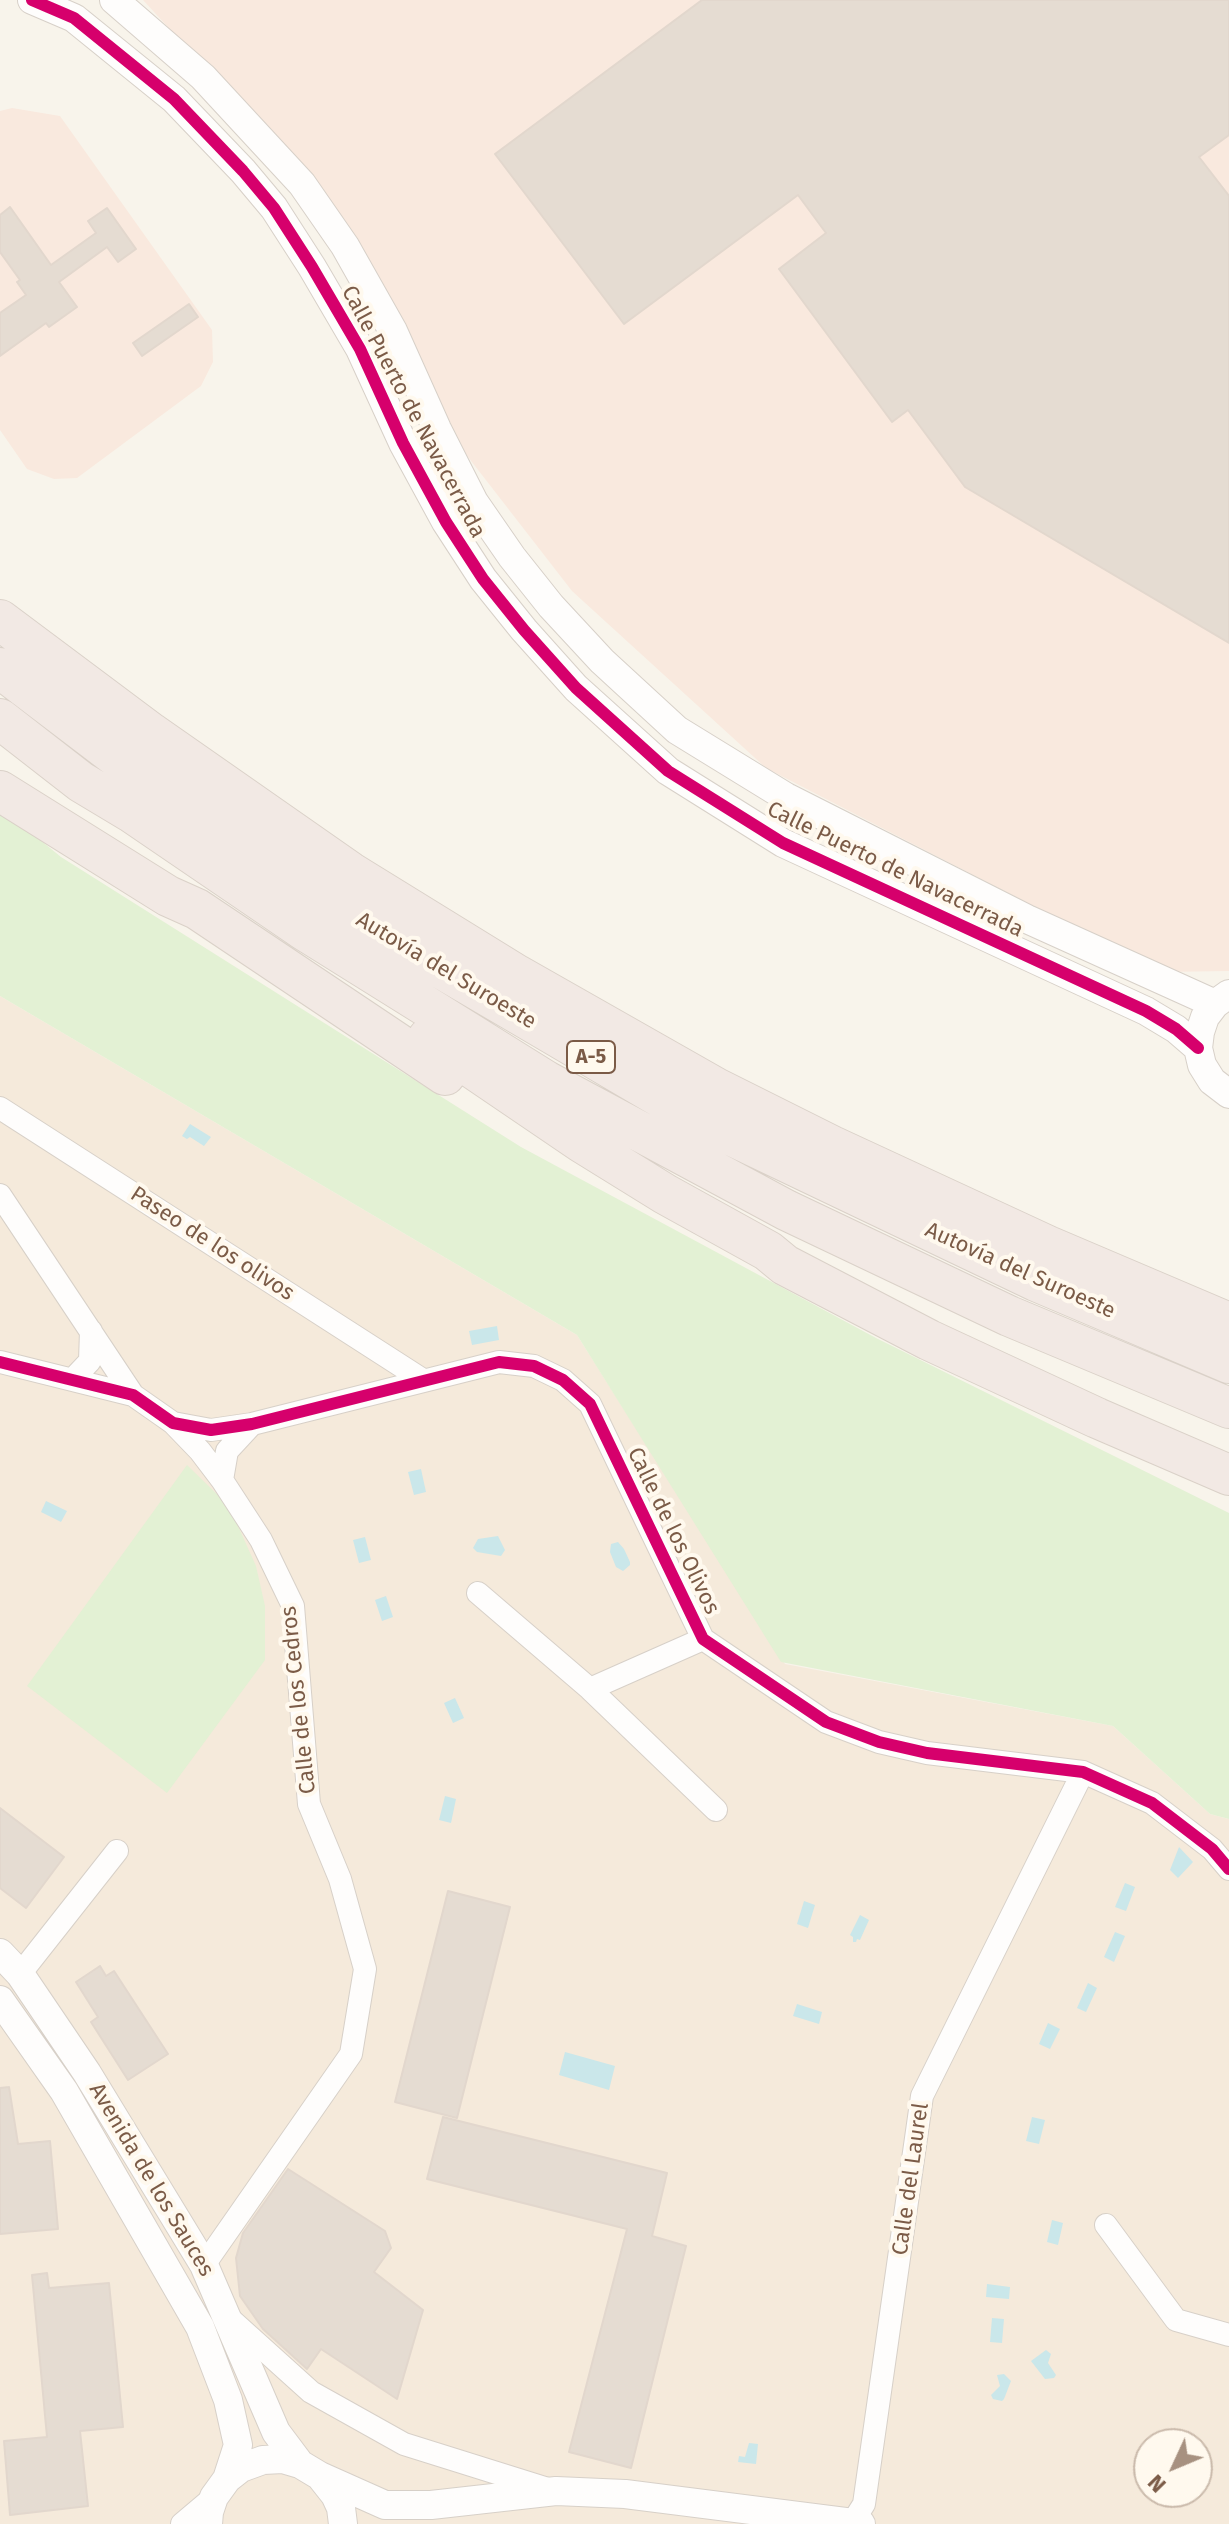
<!DOCTYPE html>
<meta charset="utf-8">
<style>
body{margin:0}
#map{position:relative;width:1229px;height:2524px;overflow:hidden;background:#f8f4eb;font-family:"Fira Sans",sans-serif}
canvas{display:block}
.north{position:absolute;left:1133px;top:2428px;width:80px;height:80px;box-sizing:border-box;background:#fff9ee;border:2px solid #cabaab;border-radius:50%;rotate:226deg;font-size:22px;font-weight:700;line-height:32px;text-align:center;color:#7b5b47}
.north::after{content:'';display:block;margin:auto;width:28px;height:36px;background:#a79180;clip-path:polygon(50% 0,100% 100%,50% 72%,0 100%)}
</style>
<div id="map">
<canvas width="1229" height="2524"></canvas>
<div class="north">N</div>
</div>
<script>
const ctx = document.querySelector('canvas').getContext('2d');
ctx.lineJoin = 'round';
function fillPath(path, color) { ctx.fillStyle = color; ctx.fill(path, 'evenodd'); }
const poly = rows => new Path2D(rows.map(r => 'M' + r).join(''));
function stroke(path, color, width, dash) { ctx.strokeStyle = color; ctx.lineWidth = width; ctx.lineCap = dash ? 'butt' : 'round'; ctx.setLineDash(dash || []); ctx.stroke(path); }
function label(font, color, halo, rows, align = 'center') {
  ctx.font = font + ' "Fira Sans",sans-serif'; ctx.lineWidth = 8; ctx.setLineDash([]); ctx.textBaseline = 'middle'; ctx.strokeStyle = halo; ctx.fillStyle = color; for (const [text, x, y, turn = 0] of rows) {
    ctx.save(); ctx.translate(x, y); ctx.rotate((+turn || 0) * Math.PI / 180); ctx.textAlign = isNaN(turn) ? turn : align; if (halo) ctx.strokeText(text, 0, 0); ctx.fillText(text, 0, 0); ctx.restore();
  }
}
fillPath(poly([
 [0,996,577,1335,785,1664,1113,1726,1210,1814,1229,1819,1229,2524,0,2524],
 [1149,2444,1197,2444,1197,2492,1149,2492]
]), '#f5eadb');
fillPath(poly([
 [143,0,1229,0,1229,971,1161,972,766,768,572,591,444,426,289,159],
 [12,108,60,116,212,330,213,362,201,386,77,478,54,479,27,469,0,430,0,111]
]), '#f9e9de');
fillPath(poly([
 [0,807,61,857,521,1147,876,1338,1229,1513,1229,1819,1210,1814,1113,1726,781,1662,577,1335,0,996],
 [187,1465,229,1506,256,1566,265,1606,265,1660,167,1793,27,1686]
]), '#e3f1d4');
fillPath(poly([
 [190,1124,211,1137,204,1146,190,1137,187,1139,182,1136],
 [497,1326,499,1340,472,1345,469,1331],
 [421,1469,426,1492,414,1495,408,1472],
 [46,1501,67,1511,61,1522,41,1512],
 [498,1536,505,1550,501,1556,477,1552,473,1548,478,1539],
 [365,1537,371,1560,359,1563,353,1540],
 [618,1542,624,1549,630,1562,630,1565,623,1571,616,1567,610,1552,611,1544],
 [386,1596,393,1617,382,1621,375,1600],
 [455,1698,464,1718,453,1723,444,1703],
 [445,1796,456,1799,451,1823,439,1820],
 [1179,1847,1193,1862,1178,1878,1170,1870],
 [1125,1883,1135,1887,1126,1911,1115,1907],
 [804,1901,815,1905,808,1928,797,1924],
 [860,1915,869,1920,860,1940,857,1939,856,1942,853,1942,853,1937,850,1935],
 [1115,1932,1125,1936,1114,1962,1104,1957],
 [1088,1983,1097,1988,1086,2012,1077,2008],
 [797,2004,822,2012,819,2024,793,2016],
 [1048,2023,1060,2029,1050,2049,1039,2044],
 [565,2052,615,2066,609,2090,559,2075],
 [1032,2117,1045,2120,1039,2144,1026,2141],
 [1052,2220,1063,2223,1058,2245,1047,2242],
 [987,2284,1010,2287,1009,2299,986,2297],
 [992,2318,1004,2319,1002,2343,990,2342],
 [1046,2350,1051,2354,1048,2363,1056,2375,1054,2378,1045,2379,1031,2361],
 [1004,2374,1011,2381,1004,2399,1002,2401,993,2399,991,2395,1000,2386,997,2375],
 [749,2443,758,2444,756,2464,738,2462,739,2456,745,2457]
]), '#cae7ea');
const building = poly([
 [702,0,1229,0,1229,135,1199,157,1229,196,1229,643,965,487,908,410,892,422,779,269,826,233,798,195,624,324,495,154,702,0],
 [10,207,51,265,96,233,88,221,107,208,136,249,118,262,107,247,59,282,77,307,49,327,46,323,0,356,0,313,26,295,17,282,20,280,0,252,0,215,10,207],
 [189,304,198,317,142,356,133,343,189,304],
 [0,1808,64,1857,26,1908,0,1888,0,1808],
 [448,1891,510,1907,457,2118,395,2102,448,1891],
 [100,1966,106,1976,114,1971,168,2054,128,2080,91,2022,98,2017,76,1982,100,1966],
 [9,2087,18,2144,50,2141,58,2229,0,2234,0,2088,9,2087],
 [443,2117,667,2173,652,2236,686,2246,631,2468,569,2452,627,2229,427,2179,443,2117],
 [288,2169,385,2231,391,2248,374,2272,423,2310,397,2399,321,2349,307,2369,263,2329,240,2296,236,2258,243,2233,288,2169],
 [47,2273,49,2288,109,2283,123,2427,80,2431,88,2506,10,2515,4,2441,47,2437,32,2275,47,2273]
]);
fillPath(building, '#e5dcd2');
stroke(building, '#e2d7cd', 2);
const minor = poly([
 [0,1108,423,1380],
 [0,1195,133,1395],
 [0,1362,133,1395,173,1423,211,1430,252,1424,499,1362,534,1366,563,1380,590,1404,703,1639,826,1722,879,1742,927,1753,1083,1772,1152,1803,1212,1849,1229,1869],
 [73,1379,90,1361,91,1331],
 [173,1423,200,1451,222,1480],
 [478,1593,590,1689,716,1810],
 [590,1689,703,1639],
 [20,1974,117,1851],
 [1106,2225,1176,2320,1229,2335],
 [204,2265,351,2054,365,1969,340,1879,309,1804,293,1606,261,1540,222,1480,227,1451,252,1424],
 [230,2319,311,2392,404,2444,551,2490],
 [852,2523,864,2504,922,2096,1083,1772],
 [182,2524,214,2497]
]);
const tertiary = poly([
 [32,0,74,18,174,99,243,171,274,208,312,267,360,349,403,443,446,522,483,579,524,630,576,688,668,771,783,843,1146,1011,1176,1029,1198,1048],
 [114,0,203,77,302,184,345,246,393,331,437,429,474,502,512,557,551,606,602,661,677,730,786,797,1027,919,1215,1004],
 [1229,994,1215,1004,1205,1017,1200,1032,1198,1048,1202,1065,1212,1081,1229,1094],
 [0,1953,20,1974,87,2073,204,2265,276,2432,300,2464],
 [0,2000,64,2091,200,2327,228,2400,238,2445,227,2479],
 [320,2476,385,2505,431,2505,556,2491,625,2494,861,2524],
 [208,2524,209,2512,214,2497,227,2479,241,2468,263,2460,283,2459,300,2464,320,2476,335,2495,341,2508,343,2524]
]);
const motorway = poly([
 [0,620,151,733,350,872,517,975,716,1088,832,1146,1048,1246,1229,1323],
 [0,668,134,770,328,902,701,1121,1036,1281,1229,1363],
 [0,719,81,782,131,812,304,930,546,1081,786,1210,1009,1316,1229,1408],
 [0,791,168,896,197,909,445,1075],
 [428,1038,581,1142,665,1194,768,1251,785,1265,929,1340,1097,1418,1229,1475]
]);
stroke(minor, '#d7d0c8', 24);
stroke(tertiary, '#d7d0c8', 30);
stroke(motorway, '#dad1c8', 42);
stroke(minor, '#fefdfc', 22);
stroke(tertiary, '#fefdfc', 28);
stroke(motorway, '#f2e9e4', 40);
stroke(poly([
 [32,0,74,18,174,99,243,171,274,208,312,267,360,349,403,443,446,522,483,579,524,630,576,688,668,771,783,843,1146,1011,1176,1029,1198,1048],
 [0,1362,133,1395,173,1423,211,1430,252,1424,499,1362,534,1366,563,1380,590,1404,703,1639,826,1722,879,1742,927,1753,1083,1772,1152,1803,1212,1849,1229,1869]
]), '#d6006c', 12);
for (const [x, y, w] of [
 [591,1057,48]
]) { const box = new Path2D(); box.roundRect(x - w / 2, y - 16, w, 32, 6); ctx.fillStyle = '#fff9ee'; ctx.fill(box); stroke(box, '#7b5b47', 2); }
label('bold 20px', '#7b5b47', null, [
 ["A-5",591,1057]
]);
label('22px', '#7b5b47', '#fff9ee', [
 ["Calle Puerto de Navacerrada",413,412,62],
 ["Calle Puerto de Navacerrada",895,870,26],
 ["Autovía del Suroeste",446,971,31],
 ["Paseo de los olivos",212,1244,33],
 ["Autovía del Suroeste",1020,1271,24],
 ["Calle de los Olivos",673,1531,64],
 ["Calle de los Cedros",299,1700,-96],
 ["Calle del Laurel",911,2179,-82],
 ["Avenida de los Sauces",151,2180,59]
]);
</script>
